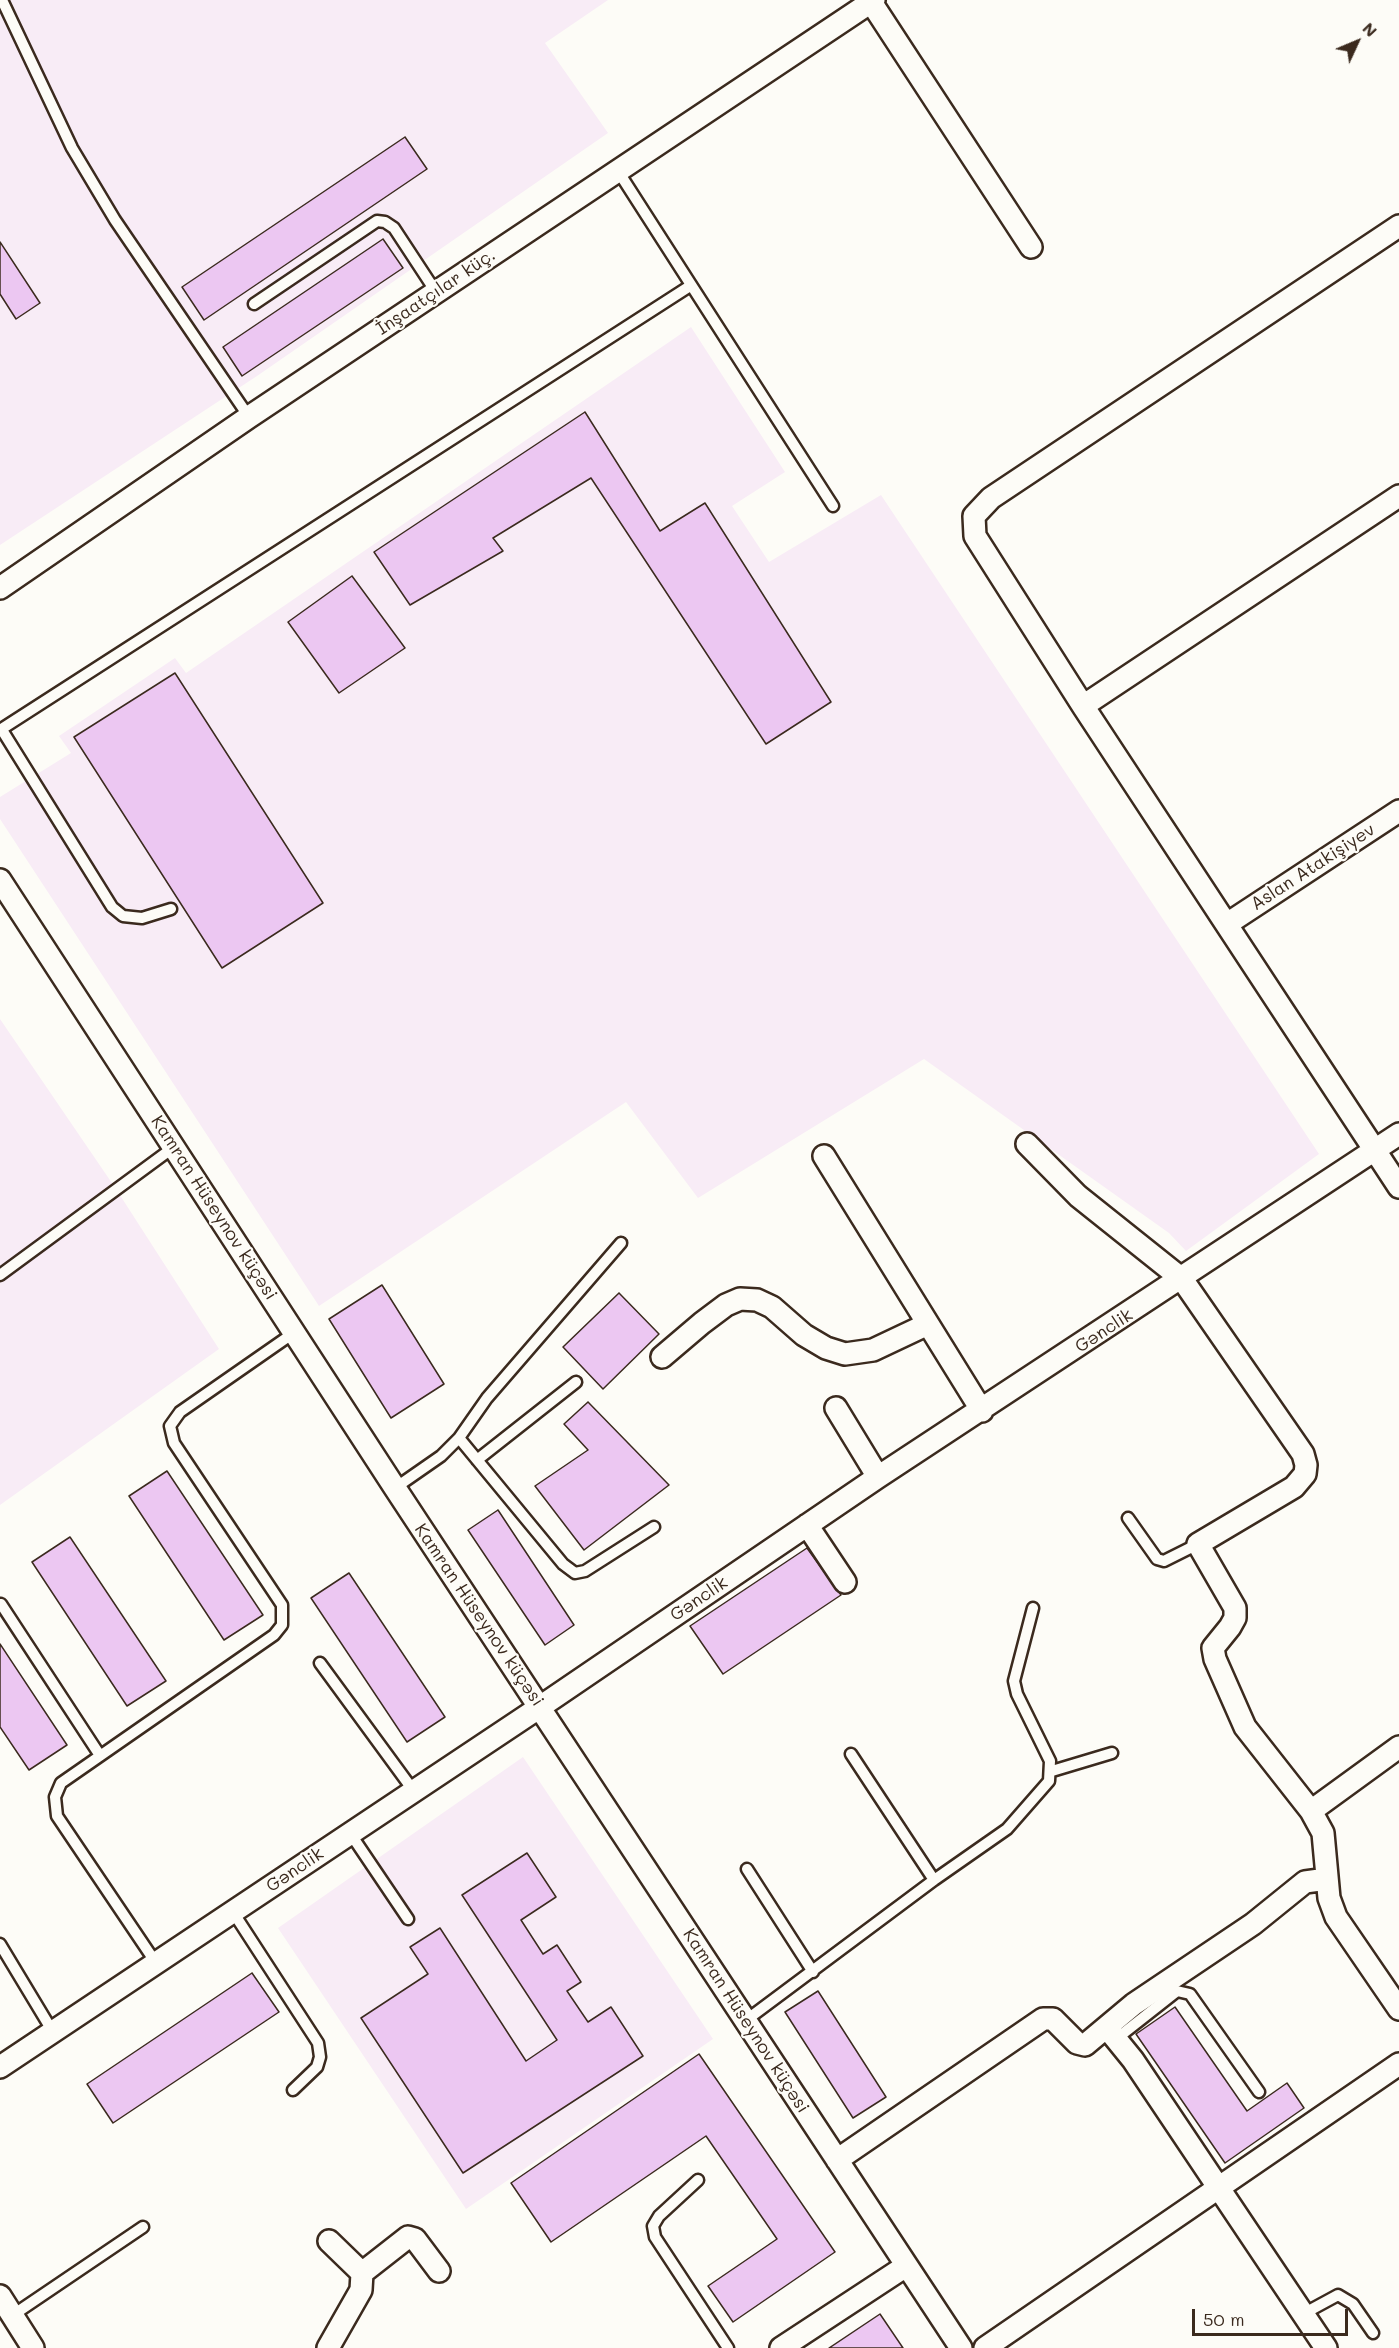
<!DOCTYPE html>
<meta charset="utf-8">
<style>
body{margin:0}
#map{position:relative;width:1399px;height:2348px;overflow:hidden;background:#fdfcf7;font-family:Mali,sans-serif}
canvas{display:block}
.north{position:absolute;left:1327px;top:12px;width:60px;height:60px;-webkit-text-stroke:4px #fdfcf7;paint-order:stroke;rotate:46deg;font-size:16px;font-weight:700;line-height:24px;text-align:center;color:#3b2a1e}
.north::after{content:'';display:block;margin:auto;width:21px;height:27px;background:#3b2a1e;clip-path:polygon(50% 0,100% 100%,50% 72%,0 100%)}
.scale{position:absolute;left:1192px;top:2309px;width:156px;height:27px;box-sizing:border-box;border:3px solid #3b2a1e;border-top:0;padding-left:8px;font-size:18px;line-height:21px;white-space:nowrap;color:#3b2a1e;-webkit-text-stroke:4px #fdfcf7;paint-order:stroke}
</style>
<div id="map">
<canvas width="1399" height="2348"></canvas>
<div class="north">N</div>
<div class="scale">50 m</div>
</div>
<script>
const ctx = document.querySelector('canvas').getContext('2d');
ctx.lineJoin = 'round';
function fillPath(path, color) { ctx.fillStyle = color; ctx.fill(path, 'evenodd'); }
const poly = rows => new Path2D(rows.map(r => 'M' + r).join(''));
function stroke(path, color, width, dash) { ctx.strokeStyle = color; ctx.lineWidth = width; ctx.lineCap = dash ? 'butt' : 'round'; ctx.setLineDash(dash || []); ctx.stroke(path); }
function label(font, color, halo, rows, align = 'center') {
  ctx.font = font + ' Mali,sans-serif'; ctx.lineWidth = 4.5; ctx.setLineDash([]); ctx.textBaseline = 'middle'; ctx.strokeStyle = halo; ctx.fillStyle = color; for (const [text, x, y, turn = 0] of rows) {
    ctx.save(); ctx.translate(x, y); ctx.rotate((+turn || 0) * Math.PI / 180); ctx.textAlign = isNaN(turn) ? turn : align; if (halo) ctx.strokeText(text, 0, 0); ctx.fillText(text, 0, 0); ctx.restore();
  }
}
fillPath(poly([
 [0,0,608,0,545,43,608,133,257,376,0,545],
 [691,327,785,472,732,506,769,562,881,495,1319,1154,1186,1251,1169,1233,924,1059,698,1198,626,1102,319,1306,0,819,0,797,71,753,59,736,175,658,186,673],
 [0,1019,116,1189,219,1349,0,1505],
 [523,1757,713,2039,466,2209,278,1928]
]), '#f8ecf6');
const building = poly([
 [405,137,427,169,204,320,182,287,405,137],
 [383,239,403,268,242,376,223,347,383,239],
 [0,242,40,303,16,319,0,294,0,242],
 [585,412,660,531,705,503,831,702,766,744,591,478,493,538,503,551,410,605,374,552,585,412],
 [352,576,405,648,339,693,288,622,352,576],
 [175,673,323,903,222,968,74,737,175,673],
 [382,1285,444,1384,391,1418,329,1319,382,1285],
 [619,1293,659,1334,603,1389,563,1347,619,1293],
 [588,1402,669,1485,584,1550,535,1486,588,1450,564,1424,588,1402],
 [167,1471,263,1615,224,1640,129,1496,167,1471],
 [498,1510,574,1625,545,1645,468,1530,498,1510],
 [70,1537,166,1681,127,1706,32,1562,70,1537],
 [807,1548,841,1595,723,1674,690,1626,807,1548],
 [349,1573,445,1717,407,1742,311,1598,349,1573],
 [0,1644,67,1745,29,1770,0,1727,0,1644],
 [527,1853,556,1897,521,1920,543,1954,557,1945,581,1982,567,1991,588,2022,611,2007,643,2056,463,2173,361,2018,428,1974,410,1947,440,1928,526,2061,557,2040,462,1895,527,1853],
 [252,1973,279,2012,113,2123,87,2084,252,1973],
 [818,1991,886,2097,853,2118,785,2012,818,1991],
 [1175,2007,1247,2111,1287,2083,1304,2108,1225,2163,1136,2034,1175,2007],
 [699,2054,835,2252,733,2322,708,2286,777,2239,706,2136,551,2242,511,2183,699,2054],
 [880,2314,903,2348,829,2348,880,2314]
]);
fillPath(building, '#ecc7f2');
stroke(building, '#3b2a1e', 1.5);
const service = poly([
 [2,0,72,148,115,220,249,417],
 [618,171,833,506],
 [254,304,377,221,385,222,394,228,436,292],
 [0,730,690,286],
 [2,730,112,907,123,916,142,918,171,909],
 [0,1275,174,1147],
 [459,1438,487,1398,621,1243],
 [477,1460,576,1382],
 [395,1488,441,1456,459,1438,563,1564,575,1573,585,1571,654,1527],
 [1128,1518,1157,1559,1164,1561,1198,1544],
 [1,1604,99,1754],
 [320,1663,413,1790],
 [851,1754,934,1880],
 [1052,1771,1112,1753],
 [350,1833,408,1919],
 [747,1869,813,1972],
 [233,1912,318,2043,320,2057,317,2067,293,2090],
 [0,1944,53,2032],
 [156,1963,57,1816,55,1797,61,1783,274,1635,282,1625,282,1605,174,1443,170,1426,180,1412,295,1332],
 [745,2021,934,1880,1007,1829,1049,1781,1050,1761,1017,1694,1014,1681,1033,1608],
 [1116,2039,1177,1991,1190,1994,1259,2092],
 [698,2180,659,2216,653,2226,655,2237,728,2348],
 [1303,2314,1338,2295,1353,2304,1373,2333],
 [13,2315,143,2227]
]);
const minor = poly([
 [871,2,1031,247],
 [1399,226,991,498,974,516,975,536,1083,706,1399,1187],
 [0,588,249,417,874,0],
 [1083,706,1399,496],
 [0,880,395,1488,961,2348],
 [1227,924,1399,811],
 [1027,1144,1078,1196,1182,1279,1303,1454,1306,1465,1305,1474,1294,1487,1198,1544,1235,1608,1235,1618,1230,1627,1213,1648,1215,1659,1245,1727,1311,1811,1323,1833,1329,1898,1336,1917,1399,2009],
 [824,1156,982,1411],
 [662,1357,702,1323,726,1305,740,1299,757,1300,772,1307,804,1335,826,1348,845,1354,873,1350,928,1324],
 [836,1408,878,1477],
 [807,1525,845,1582],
 [1311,1811,1399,1747],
 [1107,2028,1133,2060,1326,2348],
 [0,2067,540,1707,878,1477,1399,1134],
 [837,2160,1043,2019,1053,2019,1077,2043,1085,2045,1134,2004,1253,1924,1305,1882,1327,1879],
 [329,2241,362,2273],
 [0,2296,33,2348],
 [328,2348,361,2290,362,2273,408,2237,415,2239,439,2271],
 [781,2348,906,2266],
 [985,2348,1399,2064]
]);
stroke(service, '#3b2a1e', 15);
stroke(minor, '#3b2a1e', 26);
stroke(service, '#fdfcf7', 10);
stroke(minor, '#fdfcf7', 21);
label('18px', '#3b2a1e', '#fdfcf7', [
 ["İnşaatçılar küç.",436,292,-34],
 ["Aslan Atakişiyev",1313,867,-33],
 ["Kamran Hüseynov küçəsi",214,1208,57],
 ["Gənclik",1104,1331,-33],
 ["Gənclik",699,1599,-34],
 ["Kamran Hüseynov küçəsi",479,1615,56],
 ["Gənclik",295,1870,-34],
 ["Kamran Hüseynov küçəsi",746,2021,57]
]);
</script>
